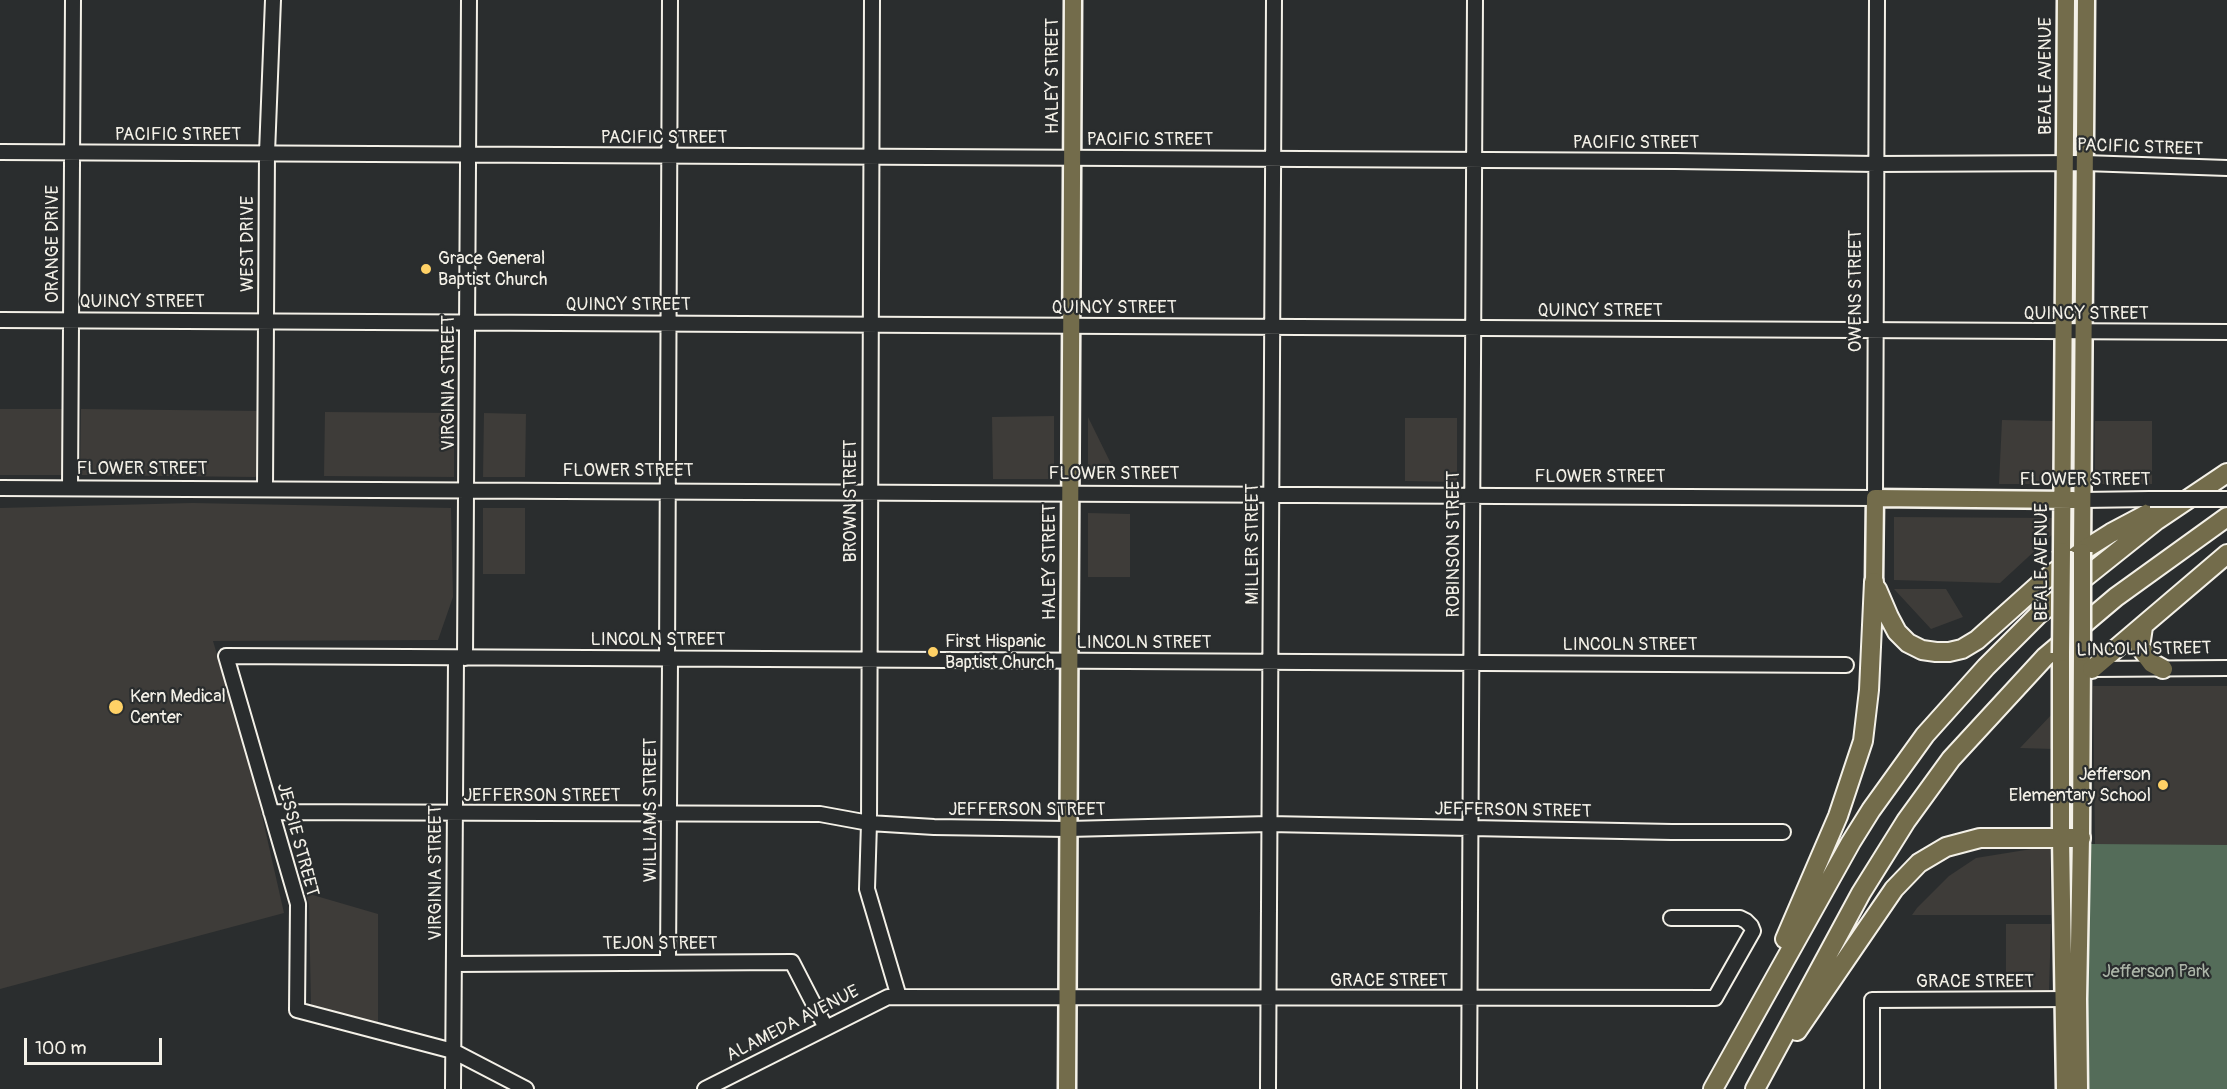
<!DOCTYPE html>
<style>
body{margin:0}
#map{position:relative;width:2227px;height:1089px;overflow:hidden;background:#2a2d2e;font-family:Pangolin,sans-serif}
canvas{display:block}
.scale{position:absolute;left:24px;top:1038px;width:138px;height:27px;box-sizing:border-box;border:3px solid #f4f1e8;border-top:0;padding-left:8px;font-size:18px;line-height:21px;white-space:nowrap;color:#f4f1e8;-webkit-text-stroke:4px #2a2d2e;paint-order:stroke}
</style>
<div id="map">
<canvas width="2227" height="1089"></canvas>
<div class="scale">100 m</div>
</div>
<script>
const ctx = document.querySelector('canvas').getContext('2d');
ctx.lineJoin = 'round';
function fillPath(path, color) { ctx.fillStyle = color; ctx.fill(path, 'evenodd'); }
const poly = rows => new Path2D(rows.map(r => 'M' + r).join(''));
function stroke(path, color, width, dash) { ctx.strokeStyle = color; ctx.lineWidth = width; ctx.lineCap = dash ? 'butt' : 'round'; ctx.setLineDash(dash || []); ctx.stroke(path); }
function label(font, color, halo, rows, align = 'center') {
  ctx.font = font + ' Pangolin,sans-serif'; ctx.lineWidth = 4.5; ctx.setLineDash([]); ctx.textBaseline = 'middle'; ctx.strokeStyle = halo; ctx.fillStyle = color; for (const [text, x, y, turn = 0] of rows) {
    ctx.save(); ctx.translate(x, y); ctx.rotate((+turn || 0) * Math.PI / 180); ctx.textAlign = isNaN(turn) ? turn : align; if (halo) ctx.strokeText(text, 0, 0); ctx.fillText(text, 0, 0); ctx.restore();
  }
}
fillPath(poly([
 [0,409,64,409,64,475,0,475],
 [81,409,263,411,262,474,255,477,80,475],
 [325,412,454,413,454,477,324,476],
 [484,413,526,414,525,477,483,477],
 [1054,416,1054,479,993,479,992,417],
 [1088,417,1119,480,1088,480],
 [1405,418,1457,418,1457,482,1405,481],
 [2002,420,2053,421,2053,484,1999,484],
 [2095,421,2152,421,2152,484,2095,484],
 [192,503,451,508,453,597,438,640,213,641,253,776,284,913,0,989,0,508],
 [483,508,525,508,525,574,483,574],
 [1088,513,1130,514,1130,577,1088,577],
 [1894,517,2053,518,2053,534,2000,583,1894,580],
 [1894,589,1946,589,1963,617,1931,629],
 [2093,686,2227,686,2227,847,2095,847],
 [2053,713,2053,749,2020,748],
 [2050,846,2051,915,1912,915,1917,908,1949,876,1976,858],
 [306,893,378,914,378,1023,311,1006,309,905],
 [2006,924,2051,924,2049,990,2006,990]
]), '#3e3c39');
fillPath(poly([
 [2091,844,2227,845,2227,1089,2085,1089,2087,848,2091,848]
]), '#546c59');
const minor = poly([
 [872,0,869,823,867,889,899,997],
 [0,152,1675,161,1876,164,2085,163,2227,168],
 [0,320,2227,332],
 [0,488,1875,498,1877,0],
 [70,488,73,0],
 [265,489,267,153,273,0],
 [2083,500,2150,499],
 [465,658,469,0],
 [667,660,670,0],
 [2092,669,2227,668],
 [271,812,820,814,869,823,934,827,1068,829,1269,824,1672,832,1783,832],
 [668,961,670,660],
 [454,964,792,962,826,1028],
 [453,1089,456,658],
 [526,1089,453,1051,297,1010,298,904,226,656,1846,665],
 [705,1089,888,997,1715,998,1753,931,1751,926,1746,921,1740,918,1671,918],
 [1268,1089,1274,0],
 [1469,1089,1475,0],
 [1872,1089,1872,1000,2073,999]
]);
const major = poly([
 [2062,551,2066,0],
 [2082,552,2086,0],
 [1874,582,1875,498,2073,500],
 [2061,653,2061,838,2065,1089],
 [1067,1089,1073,0],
 [2079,1089,2078,999,2081,838,2082,653]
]);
const highway = poly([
 [1877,589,1889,617,1897,632,1908,643,1922,650,1936,652,1949,652,1962,649,1977,640,2043,581,2084,550,2111,533,2162,506],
 [2143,627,2140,647,2152,663,2163,669],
 [2092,669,2227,554],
 [1785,939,1838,816,1863,741,1869,690,1874,582],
 [1797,1031,1894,889,1919,863,1946,847,1980,838,2081,838],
 [1713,1089,1851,842,1871,810,1925,735,1986,667,2038,615,2157,520,2227,473],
 [1755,1089,1861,893,1906,821,1951,759,2045,657,2116,597,2227,517]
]);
stroke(minor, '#f4f1e8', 18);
stroke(major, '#f4f1e8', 21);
stroke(highway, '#f4f1e8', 22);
stroke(minor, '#2a2d2e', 14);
stroke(major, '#736c4b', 16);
stroke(highway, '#736c4b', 18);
const minorBridge = poly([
 [2150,499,2227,499]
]);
const majorBridge = poly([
 [2061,653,2062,551],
 [2082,653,2082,552]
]);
stroke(minorBridge, '#f4f1e8', 18, []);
stroke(majorBridge, '#f4f1e8', 21, []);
stroke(minorBridge, '#2a2d2e', 14);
stroke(majorBridge, '#736c4b', 16);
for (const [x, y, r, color] of [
 [426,269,6,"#ffd166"],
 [933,652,6,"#ffd166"],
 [116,707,8,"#ffd166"],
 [2163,785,6,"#ffd166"]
]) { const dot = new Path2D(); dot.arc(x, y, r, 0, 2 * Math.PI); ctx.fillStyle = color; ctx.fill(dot); stroke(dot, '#2a2d2e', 2); }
label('18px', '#f4f1e8', '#2a2d2e', [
 ["HALEY STREET",1053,76,-90],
 ["BEALE AVENUE",2046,76,-90],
 ["PACIFIC STREET",178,135],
 ["PACIFIC STREET",664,138],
 ["PACIFIC STREET",1150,140],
 ["PACIFIC STREET",1636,143],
 ["PACIFIC STREET",2140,148,2],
 ["ORANGE DRIVE",53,244,-90],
 ["WEST DRIVE",248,244,-90],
 ["OWENS STREET",1856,291,-90],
 ["QUINCY STREET",142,302],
 ["QUINCY STREET",628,305],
 ["QUINCY STREET",1114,308],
 ["QUINCY STREET",1600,311],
 ["QUINCY STREET",2086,314],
 ["VIRGINIA STREET",449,383,-90],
 ["FLOWER STREET",142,469],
 ["FLOWER STREET",628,471],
 ["FLOWER STREET",1114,474],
 ["FLOWER STREET",1600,477],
 ["FLOWER STREET",2085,480],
 ["BROWN STREET",851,501,-90],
 ["MILLER STREET",1253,544,-90],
 ["ROBINSON STREET",1454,544,-90],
 ["HALEY STREET",1050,562,-90],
 ["BEALE AVENUE",2042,562,-90],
 ["LINCOLN STREET",658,640],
 ["LINCOLN STREET",1144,643],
 ["LINCOLN STREET",1630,645],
 ["LINCOLN STREET",2144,650,-1],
 ["JEFFERSON STREET",542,796],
 ["WILLIAMS STREET",651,810,-90],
 ["JEFFERSON STREET",1027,810],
 ["JEFFERSON STREET",1513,811,1],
 ["JESSIE STREET",297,840,75],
 ["VIRGINIA STREET",436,873,-90],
 ["TEJON STREET",660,944],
 ["GRACE STREET",1389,981],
 ["GRACE STREET",1975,982],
 ["ALAMEDA AVENUE",793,1024,-27]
]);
label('18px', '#f4f1e8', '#2a2d2e', [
 ["Grace General",438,259],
 ["Baptist Church",438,280],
 ["First Hispanic",945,642],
 ["Baptist Church",945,663],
 ["Kern Medical",130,697],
 ["Center",130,718],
 ["Jefferson",2151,775,"right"],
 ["Elementary School",2151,796,"right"]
], 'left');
label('18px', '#acb5a8', '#2a2d2e', [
 ["Jefferson Park",2156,972]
]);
</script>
